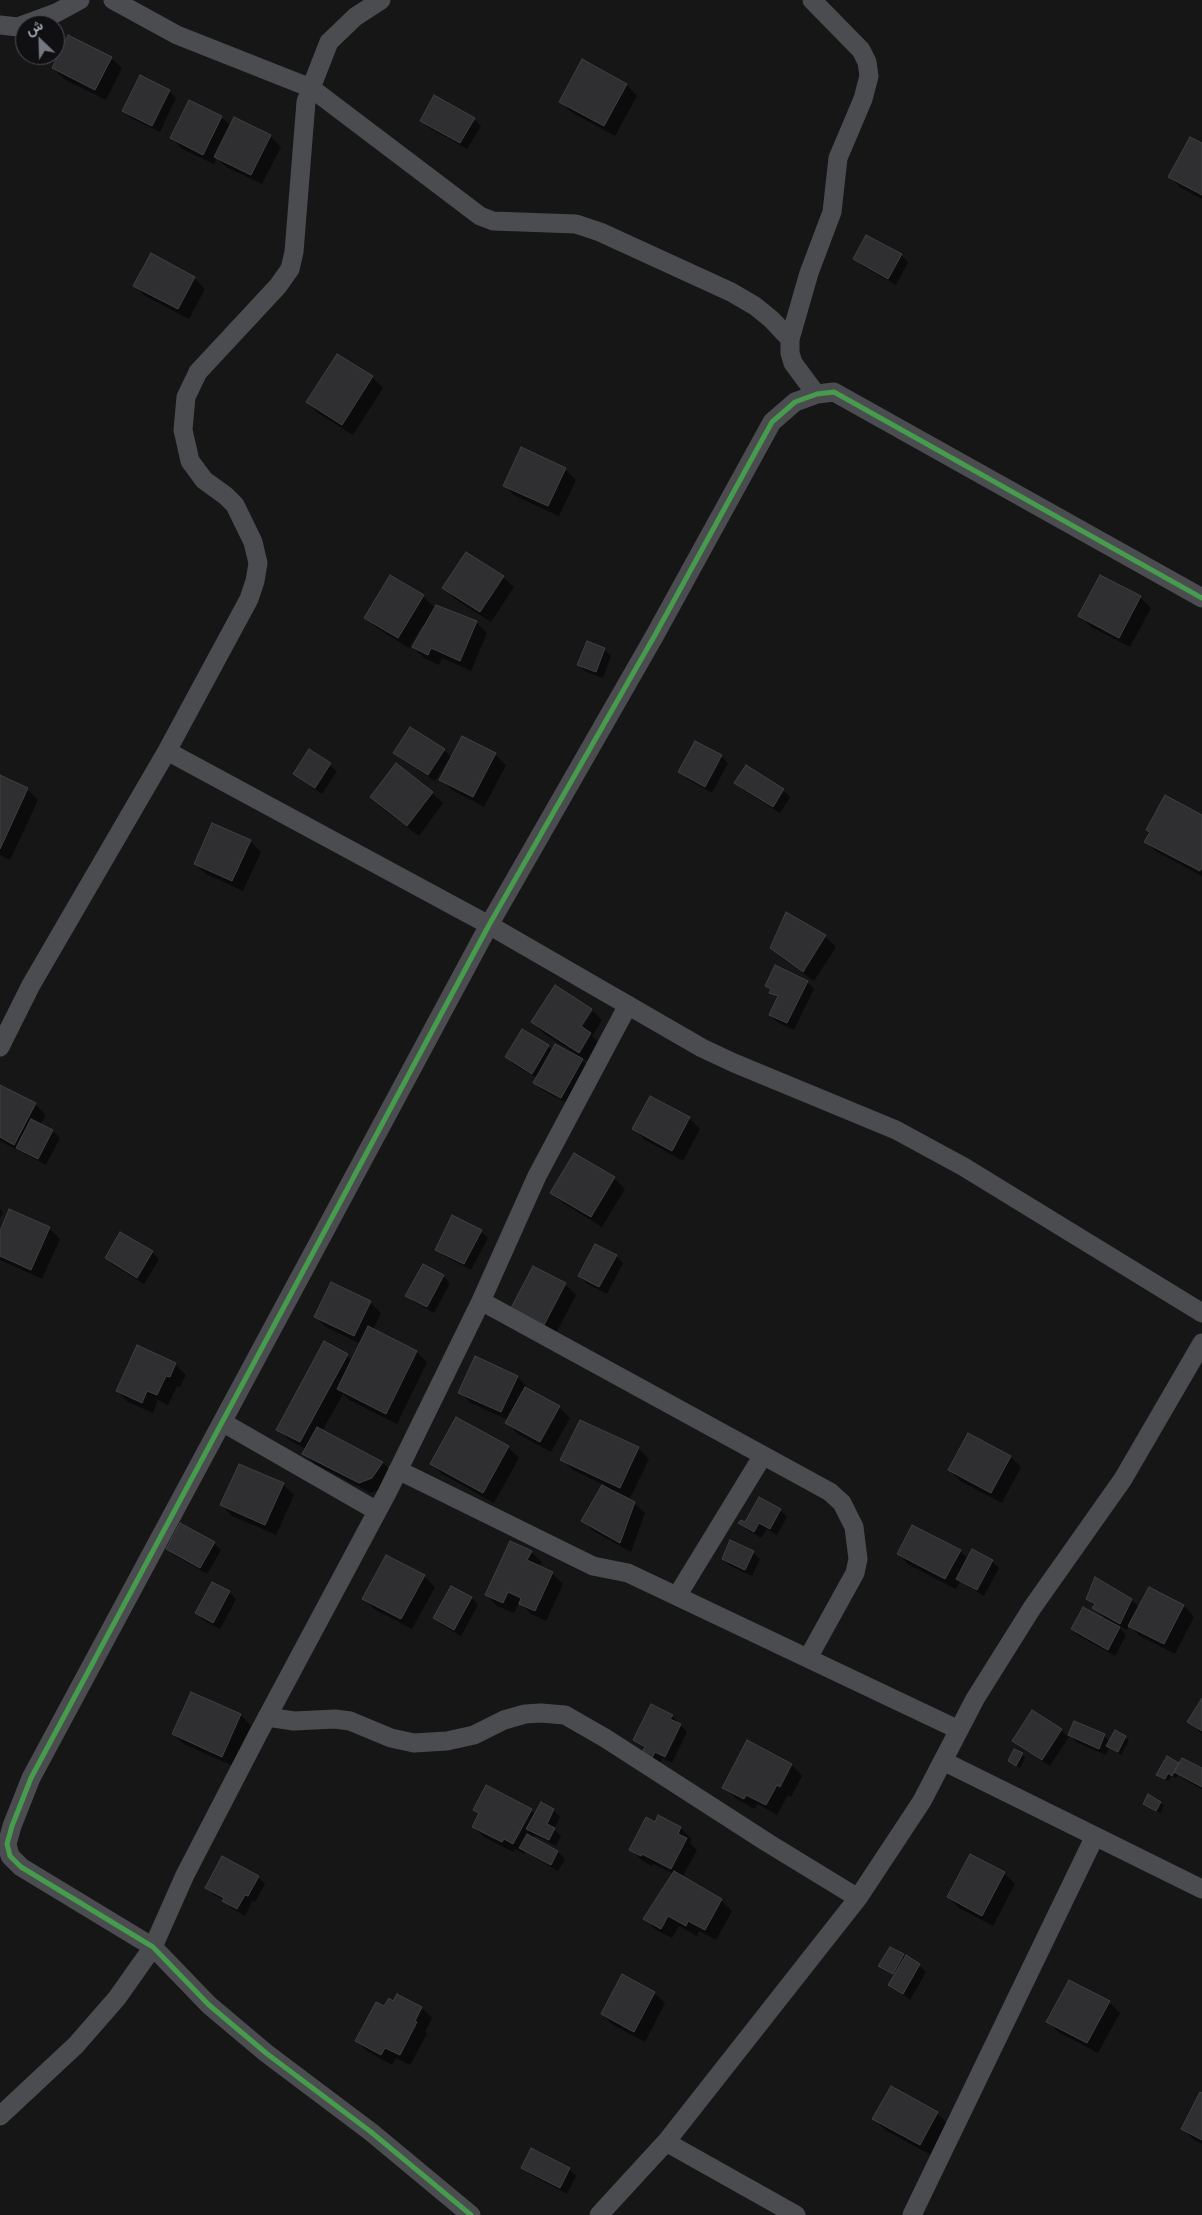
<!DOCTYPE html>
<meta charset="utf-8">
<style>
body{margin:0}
#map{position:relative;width:1202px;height:2215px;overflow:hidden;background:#161617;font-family:Arial,Vazirmatn,sans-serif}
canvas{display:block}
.north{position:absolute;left:15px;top:15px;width:50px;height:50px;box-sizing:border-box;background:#101013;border:1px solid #4c4e55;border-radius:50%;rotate:336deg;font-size:14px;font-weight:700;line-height:20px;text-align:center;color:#a7acb8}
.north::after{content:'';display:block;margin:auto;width:18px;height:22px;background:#747880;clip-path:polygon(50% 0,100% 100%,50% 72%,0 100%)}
</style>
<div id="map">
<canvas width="1202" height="2215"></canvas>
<div class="north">ش</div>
</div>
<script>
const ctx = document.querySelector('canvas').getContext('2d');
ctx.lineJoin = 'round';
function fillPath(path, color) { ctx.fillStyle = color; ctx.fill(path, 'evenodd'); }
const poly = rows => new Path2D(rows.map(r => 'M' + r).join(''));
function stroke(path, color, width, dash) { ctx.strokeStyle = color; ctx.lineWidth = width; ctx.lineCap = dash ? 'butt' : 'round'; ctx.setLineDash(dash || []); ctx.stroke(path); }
fillPath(poly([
 [111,58,122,68,106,100,64,79,53,68],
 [582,61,627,85,637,96,615,136,571,112,560,101],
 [141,77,169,91,176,98,160,132,131,118,124,111],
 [221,117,231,126,270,136,281,147,262,184,226,167,217,158,214,164,182,149,172,138],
 [474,119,481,126,467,149,428,127,421,120],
 [1202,144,1202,199,1181,188,1170,177],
 [901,255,908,262,896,285,862,266,855,259],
 [194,278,205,289,189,319,145,296,134,285],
 [372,377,383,388,353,435,318,413,307,402],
 [565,469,576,480,559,516,515,496,504,485],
 [391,577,423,596,435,608,476,622,487,633,471,671,442,658,439,665,424,658,413,647,425,626,423,625,409,648,377,628,366,618],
 [503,577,514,587,491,622,455,599,444,588],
 [1140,597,1151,608,1130,647,1091,627,1080,616],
 [604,649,611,656,603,678,586,672,579,665],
 [310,750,337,771,322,794,295,774],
 [444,750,452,758,495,754,506,765,484,807,452,790,441,779,450,762,448,761,435,781,401,759,395,752],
 [721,756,728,763,712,793,687,779,680,772],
 [0,776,27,789,38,800,10,860,0,855],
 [736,783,783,790,790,797,780,813,743,790],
 [432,793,443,803,419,836,382,808,372,797],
 [1202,816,1202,876,1157,852,1146,842],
 [250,841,261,852,243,891,206,874,195,864],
 [825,936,836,947,814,981,782,958,771,948],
 [807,982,814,989,794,1030,777,1022,770,1015,778,999,766,985],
 [555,987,592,1010,590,1010,577,1031,579,1032,593,1011,602,1020,592,1036,601,1045,590,1063,543,1033,533,1022],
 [522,1031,553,1050,582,1060,589,1067,569,1104,542,1090,535,1083,537,1078,513,1064,506,1057],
 [0,1086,35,1104,46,1115,40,1125,53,1131,60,1138,46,1165,0,1141],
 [689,1118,700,1129,683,1161,645,1140,634,1129],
 [614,1178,625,1189,602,1227,563,1203,552,1192],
 [0,1209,3,1212,0,1219],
 [49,1228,60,1239,42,1279,0,1260,0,1234],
 [481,1231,488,1238,471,1270,444,1256,437,1249],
 [152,1252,159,1259,144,1284,113,1265,106,1258],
 [616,1256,623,1263,607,1294,586,1283,579,1276],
 [534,1268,565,1284,576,1295,555,1335,524,1318],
 [443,1276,450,1283,434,1313,414,1302,407,1295],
 [370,1302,381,1313,373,1330,417,1352,427,1362,397,1424,349,1400,343,1394,322,1431,383,1463,393,1473,383,1489,371,1493,315,1464,304,1453,306,1449,289,1440,278,1429,347,1355,352,1361,361,1344,326,1327,315,1317],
 [476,1358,518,1377,528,1388,527,1390,559,1407,570,1418,551,1452,518,1434,507,1423,508,1420,471,1403,460,1392],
 [175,1364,186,1375,180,1387,177,1386,168,1405,158,1400,153,1413,128,1402,117,1391],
 [508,1447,519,1458,494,1503,442,1474,432,1464],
 [638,1448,649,1459,630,1498,617,1492,616,1494,634,1503,645,1513,631,1552,593,1531,582,1520,604,1485,573,1470,562,1460],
 [1011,1457,1021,1467,1002,1503,960,1481,950,1470],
 [283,1484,294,1495,276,1535,232,1516,222,1505],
 [780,1510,787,1517,777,1535,767,1529,761,1538,747,1530,740,1523,745,1524],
 [214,1543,221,1550,207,1574,174,1555,167,1549],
 [960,1551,968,1559,992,1561,999,1568,984,1596,960,1581,956,1589,909,1565,898,1554],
 [531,1552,542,1562,539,1567,552,1573,563,1584,546,1621,531,1614,519,1602,514,1613,497,1606,487,1595],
 [753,1552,760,1559,752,1576,730,1566,723,1559],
 [424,1576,435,1587,412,1629,374,1609,364,1599],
 [452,1587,472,1598,478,1605,461,1636,442,1625,435,1618],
 [1149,1588,1184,1606,1194,1617,1175,1654,1140,1636,1129,1625,1127,1630,1117,1625,1126,1635,1115,1656,1079,1636,1072,1629,1104,1618,1087,1598,1131,1600,1139,1607],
 [229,1592,236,1599,220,1629,203,1620,196,1613],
 [192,1693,241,1715,251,1726,233,1766,184,1744,173,1734],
 [1202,1700,1202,1734,1188,1722],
 [1032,1712,1061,1730,1068,1737,1075,1722,1104,1736,1110,1742,1115,1732,1129,1740,1121,1755,1109,1747,1106,1755,1076,1742,1070,1735,1050,1766,1020,1747,1013,1740],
 [672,1716,687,1732,672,1763,662,1758,660,1764,651,1759,645,1749,634,1740],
 [748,1742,792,1765,802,1776,791,1797,788,1795,777,1815,757,1804,755,1809,735,1798,724,1787],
 [1022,1754,1025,1757,1020,1768,1009,1761],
 [1178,1764,1202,1770,1202,1789,1183,1779,1178,1774,1176,1778,1172,1776,1168,1781,1158,1775],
 [1161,1803,1164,1806,1160,1813,1144,1804],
 [541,1804,554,1810,560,1817,554,1829,561,1836,556,1846,534,1835,533,1839,558,1852,565,1859,558,1871,525,1852,524,1854,515,1849,513,1852,484,1837,473,1827,480,1815,475,1810,531,1810,535,1815],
 [659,1817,681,1828,691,1839,690,1843,697,1850,682,1878,721,1900,732,1911,716,1940,699,1931,697,1936,679,1926,672,1938,656,1930,645,1919,674,1874,653,1864,652,1866,641,1860,631,1849,656,1823],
 [1004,1873,1015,1884,993,1926,959,1908,948,1897],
 [258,1877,265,1884,255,1902,252,1901,245,1916,231,1908,224,1900,214,1895,207,1888],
 [903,1955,919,1965,926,1972,910,2000,890,1985,895,1976,880,1966],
 [654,1993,665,2003,645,2042,613,2025,602,2014],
 [394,2002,422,2008,432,2018,425,2032,427,2034,410,2065,396,2058,392,2065,367,2051,356,2040,385,2008],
 [1109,2002,1120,2013,1098,2053,1058,2032,1048,2021],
 [1202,2094,1202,2144,1193,2139,1182,2128],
 [937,2113,948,2124,931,2155,885,2130,874,2119],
 [523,2167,569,2169,576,2176,567,2194,530,2174]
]), '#0007');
const building = poly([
 [68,35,112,57,95,90,52,68,68,35],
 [582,59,627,84,604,126,559,102,582,59],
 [140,75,170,90,152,126,122,111,140,75],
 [434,95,475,118,460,143,420,121,434,95],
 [189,100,222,116,203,155,170,138,189,100],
 [234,117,271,135,251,175,214,157,234,117],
 [1190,137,1202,143,1202,195,1168,177,1190,137],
 [866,235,902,254,888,279,853,259,866,235],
 [151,253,195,277,178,309,133,286,151,253],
 [337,354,373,376,342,425,306,402,337,354],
 [521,447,566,468,548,506,503,486,521,447],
 [466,552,504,576,480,612,442,588,466,552],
 [390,575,424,595,398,638,364,618,390,575],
 [1100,575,1141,596,1119,638,1078,616,1100,575],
 [436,605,477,621,460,661,431,648,428,655,412,647,436,605],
 [587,641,605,648,596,672,577,665,587,641],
 [410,727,445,749,428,775,393,753,410,727],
 [462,736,496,753,473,797,439,780,462,736],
 [695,741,722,755,705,787,678,772,695,741],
 [309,749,331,763,315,788,293,774,309,749],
 [396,763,433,792,407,826,370,797,396,763],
 [746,765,784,789,773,807,734,783,746,765],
 [0,775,28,788,0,849,0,775],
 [1165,795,1202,815,1202,867,1200,871,1144,842,1150,832,1146,830,1165,795],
 [212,823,251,840,232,881,194,864,212,823],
 [786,912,826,935,803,972,770,948,786,912],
 [775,965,808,981,787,1023,769,1015,778,996,769,993,771,989,765,986,775,965],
 [555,985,592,1009,581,1026,591,1033,579,1053,531,1022,555,985],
 [522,1029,549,1045,532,1074,505,1057,522,1029],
 [555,1044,583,1059,561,1098,533,1083,555,1044],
 [0,1085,36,1103,14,1145,0,1137,0,1085],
 [650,1096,690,1117,672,1151,632,1129,650,1096],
 [31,1119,53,1130,38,1159,16,1148,31,1119],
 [574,1153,615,1177,591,1217,550,1193,574,1153],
 [9,1209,50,1227,31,1270,0,1256,0,1231,9,1209],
 [452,1215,482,1230,464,1264,435,1250,452,1215],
 [120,1232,153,1251,137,1278,105,1258,120,1232],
 [595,1244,617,1255,599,1287,578,1276,595,1244],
 [423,1264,444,1275,427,1307,405,1296,423,1264],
 [533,1266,566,1283,544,1325,511,1308,533,1266],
 [331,1282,371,1301,354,1336,314,1317,331,1282],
 [368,1326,417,1351,386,1414,337,1389,368,1326],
 [324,1341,348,1354,300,1442,276,1430,324,1341],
 [137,1345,176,1363,170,1377,166,1376,157,1395,147,1391,142,1403,116,1391,137,1345],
 [475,1356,518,1376,501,1412,458,1393,475,1356],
 [525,1387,560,1406,540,1442,505,1423,525,1387],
 [456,1417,509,1446,483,1493,430,1464,456,1417],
 [580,1420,639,1447,620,1488,560,1460,580,1420],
 [317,1427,383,1462,372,1478,359,1483,302,1454,317,1427],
 [968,1433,1011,1456,991,1493,948,1470,968,1433],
 [239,1464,284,1483,265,1525,220,1505,239,1464],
 [602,1485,635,1502,620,1543,581,1521,602,1485],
 [759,1497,781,1509,770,1529,759,1523,754,1532,738,1523,741,1520,745,1522,759,1497],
 [180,1523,215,1542,200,1568,166,1549,180,1523],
 [912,1525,961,1550,945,1579,897,1554,912,1525],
 [730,1540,754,1551,745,1570,722,1559,730,1540],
 [510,1541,532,1551,527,1560,553,1572,535,1611,519,1604,521,1598,508,1592,503,1603,485,1595,510,1541],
 [972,1549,993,1560,977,1590,956,1579,972,1549],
 [386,1555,425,1575,401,1619,362,1599,386,1555],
 [1095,1577,1132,1599,1120,1624,1092,1608,1095,1604,1086,1599,1095,1577],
 [212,1582,230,1591,213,1623,195,1613,212,1582],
 [451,1586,472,1597,454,1630,433,1618,451,1586],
 [1149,1587,1184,1605,1164,1644,1128,1626,1149,1587],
 [1083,1607,1120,1627,1108,1650,1071,1629,1083,1607],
 [191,1692,241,1714,222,1757,172,1734,191,1692],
 [1202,1698,1202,1731,1187,1722,1202,1698],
 [651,1704,673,1715,670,1719,681,1724,665,1757,655,1752,652,1758,642,1752,645,1747,633,1740,651,1704],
 [1032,1710,1062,1729,1042,1760,1012,1741,1032,1710],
 [1074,1721,1105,1734,1099,1749,1068,1735,1074,1721],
 [1115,1730,1126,1736,1118,1752,1106,1746,1115,1730],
 [747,1740,792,1764,780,1787,777,1785,766,1805,746,1795,744,1799,722,1788,747,1740],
 [1014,1749,1023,1753,1016,1766,1008,1761,1014,1749],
 [1167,1756,1179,1763,1172,1776,1168,1773,1165,1779,1156,1775,1167,1756],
 [1182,1758,1202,1768,1202,1787,1174,1772,1182,1758],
 [486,1785,532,1809,513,1844,504,1839,502,1842,472,1827,479,1813,473,1810,486,1785],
 [1148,1794,1161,1802,1156,1811,1143,1804,1148,1794],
 [541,1802,554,1809,547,1824,555,1828,549,1840,526,1829,541,1802],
 [658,1815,681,1827,678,1834,687,1838,671,1869,642,1854,641,1856,629,1850,646,1817,655,1822,658,1815],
 [527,1834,558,1851,551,1865,519,1848,527,1834],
 [970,1854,1005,1872,982,1916,947,1897,970,1854],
 [222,1856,259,1876,248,1896,245,1895,237,1909,222,1901,224,1898,205,1888,222,1856],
 [674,1871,722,1899,705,1930,688,1921,686,1926,668,1916,661,1929,643,1919,674,1871],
 [890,1947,904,1954,893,1974,878,1966,890,1947],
 [906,1955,920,1964,903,1994,888,1985,906,1955],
 [622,1974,655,1992,634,2032,601,2014,622,1974],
 [1069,1980,1110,2001,1087,2043,1046,2022,1069,1980],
 [397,1994,422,2007,415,2021,417,2022,400,2055,385,2048,381,2055,355,2041,376,2002,384,2006,389,1998,393,2001,397,1994],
 [891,2086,938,2112,920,2145,872,2119,891,2086],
 [1200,2092,1202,2093,1202,2140,1181,2129,1200,2092],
 [531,2148,570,2168,560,2188,521,2168,531,2148]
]);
fillPath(building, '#2f2f31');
stroke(building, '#3f4043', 1);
stroke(poly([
 [113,0,177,35,311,88,480,216,493,221,576,224,600,232,731,292,755,306,771,319,790,339],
 [812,0,861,50,867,62,869,76,863,99,838,158,832,212,809,273,790,339,790,353,793,363,816,394],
 [0,25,18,27,56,13,80,0],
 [167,751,489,925,702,1048,734,1063,896,1130,964,1167,1202,1313],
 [0,1047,31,985,167,751,249,599,255,581,258,563,253,542,235,505,226,496,204,480,190,461,183,430,186,397,198,372,278,286,290,269,294,252,306,102,311,88,329,42,355,17,381,0],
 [481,1301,830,1492,842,1503,854,1527,858,1559,855,1573,808,1658],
 [222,1422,377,1511],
 [398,1470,593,1566,628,1573,959,1730],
 [677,1596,762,1457],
 [267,1717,294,1721,335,1719,350,1721,391,1738,414,1743,447,1741,474,1735,504,1720,525,1714,541,1713,565,1715,605,1738,768,1843,858,1898],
 [943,1761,1202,1889],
 [0,2116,76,2045,117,1998,153,1947,185,1875,257,1736,387,1493,481,1301,537,1176,628,1005],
 [666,2142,796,2215],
 [471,2215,371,2132,266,2053,209,2005,153,1947,21,1867,10,1856,7,1844,12,1826,31,1778,489,925,655,635,772,422,795,402,817,394,834,392,1202,598],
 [599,2215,666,2142,858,1898,922,1801,975,1699,1032,1608,1123,1479,1202,1343],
 [912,2215,1095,1836]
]), '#4a4c50', 19);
stroke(poly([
 [471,2215,371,2132,266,2053,209,2005,153,1947,21,1867,10,1856,7,1844,12,1826,31,1778,489,925,655,635,772,422,795,402,817,394,834,392,1202,598]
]), '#469c4c', 5);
</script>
